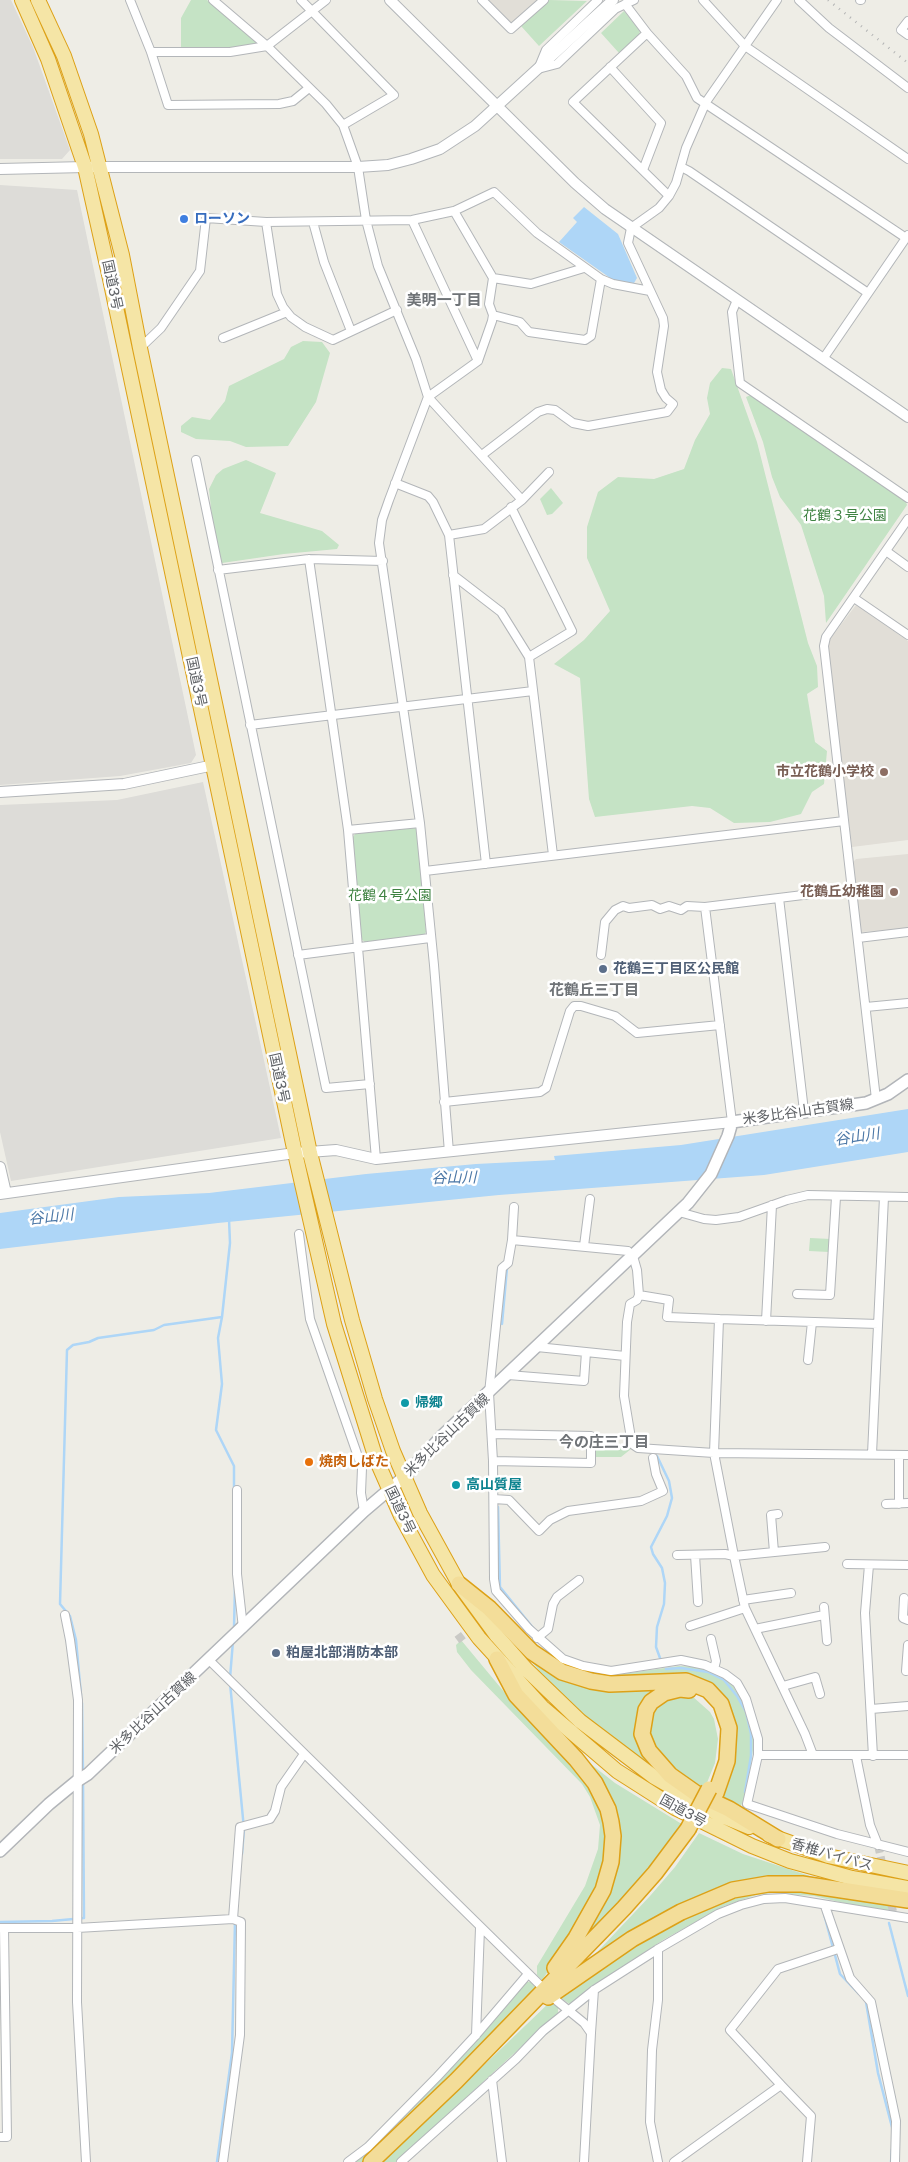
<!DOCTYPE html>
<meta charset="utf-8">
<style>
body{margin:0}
canvas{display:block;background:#eeede6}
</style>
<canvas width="908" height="2162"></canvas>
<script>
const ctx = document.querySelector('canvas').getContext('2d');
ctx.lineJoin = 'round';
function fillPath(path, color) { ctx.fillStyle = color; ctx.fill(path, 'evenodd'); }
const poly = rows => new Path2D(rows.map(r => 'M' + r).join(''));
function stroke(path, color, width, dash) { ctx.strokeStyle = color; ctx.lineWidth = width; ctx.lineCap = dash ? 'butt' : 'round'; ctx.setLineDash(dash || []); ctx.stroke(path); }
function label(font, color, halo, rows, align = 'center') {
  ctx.font = font + ' "Public Sans","Noto Sans JP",sans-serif'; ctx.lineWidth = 5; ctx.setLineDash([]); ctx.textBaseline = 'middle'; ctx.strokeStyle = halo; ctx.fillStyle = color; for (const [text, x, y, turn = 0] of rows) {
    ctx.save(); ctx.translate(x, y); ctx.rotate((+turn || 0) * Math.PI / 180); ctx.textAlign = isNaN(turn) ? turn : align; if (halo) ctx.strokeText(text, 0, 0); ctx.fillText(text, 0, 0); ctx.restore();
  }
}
fillPath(poly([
 [0,0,11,0,33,47,70,150,62,159,0,159],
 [0,185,77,190,196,755,191,763,120,776,0,785],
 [203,782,281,1138,11,1181,0,1132,0,805,117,800]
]), '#dddcd8');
fillPath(poly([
 [487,0,538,0,514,23,510,22],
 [856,605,908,641,908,840,852,847,827,643],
 [908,854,908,929,861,932,853,862,856,859]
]), '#e1ded7');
fillPath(poly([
 [191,0,207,0,256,41,255,45,244,47,181,48,181,18],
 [549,0,587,1,539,46,521,26],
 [624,11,640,31,639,35,619,53,601,33],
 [303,341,322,342,330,353,316,402,288,446,246,447,230,441,196,439,181,432,181,426,192,417,210,420,225,401,229,386,284,359,291,347],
 [722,368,731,369,757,442,808,643,817,666,818,687,807,694,815,742,827,751,824,784,812,792,801,814,770,822,734,823,710,808,692,806,595,817,589,799,580,678,554,664,584,640,610,611,587,558,587,527,598,492,618,477,654,479,684,469,695,440,710,414,707,398,710,383],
 [751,395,905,500,907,505,826,623,824,596,801,525,780,497,772,477,763,442,746,397],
 [246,460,276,473,260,513,322,531,339,545,337,549,284,554,222,563,212,518,209,489,216,475,223,469],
 [551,488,563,503,552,514,547,515,540,499],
 [414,827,417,830,426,932,424,935,365,942,361,939,353,837,355,834],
 [810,1238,831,1239,829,1252,809,1251],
 [630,1444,631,1449,621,1457,595,1457,595,1445],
 [461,1640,505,1693,568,1755,599,1797,609,1835,604,1876,581,1923,542,1980,537,1975,537,1966,585,1886,598,1849,600,1825,590,1797,582,1784,471,1670,457,1652,456,1645],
 [525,1654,549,1669,664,1684,644,1706,652,1765,638,1757,583,1715,553,1687],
 [679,1666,700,1667,720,1675,733,1686,747,1710,753,1735,753,1750,746,1794,740,1808,718,1798,726,1780,720,1695,614,1679,615,1675],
 [692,1696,710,1712,714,1719,718,1739,715,1763,704,1790,659,1759,647,1735,653,1710,666,1697],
 [578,1754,615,1783,685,1826,672,1844,569,1959,617,1847],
 [699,1833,743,1854,831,1883,761,1881,584,1966,650,1896,675,1867],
 [777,1887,888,1904,890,1910,882,1912,814,1896,772,1893,756,1895,724,1906,663,1940,593,1986,571,2005,558,1996,645,1936,730,1896],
 [526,1982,531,1982,537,1988,535,1991,365,2162,354,2162],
 [551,2001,558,2008,558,2013,396,2162,383,2162]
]), '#c5e3c5');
fillPath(poly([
 [584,207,618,234,637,278,634,283,613,280,559,242,577,222,573,218],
 [908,1109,908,1152,764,1175,499,1195,218,1223,0,1249,0,1213,119,1197,209,1193,366,1174,476,1164,555,1160,554,1156,681,1145]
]), '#aed6f7');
stroke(poly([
 [222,1317,218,1338,222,1384,216,1430,234,1466,234,1491],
 [502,1324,507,1268],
 [657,1456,669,1481,672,1498,667,1516,651,1547,653,1554,662,1568,665,1583,664,1604,657,1627,656,1647,660,1658],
 [498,1507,500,1587,534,1629],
 [234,1628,235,1586],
 [666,1669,681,1668,708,1672,724,1680,737,1696,746,1712,751,1734,751,1756,745,1792],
 [230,1678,233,1641],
 [230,1683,244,1829,242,1854],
 [81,1695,76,1640,70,1616,60,1604,67,1350,73,1345,89,1342,98,1338,154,1330,164,1325,222,1317,230,1243,229,1219],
 [82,1703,83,1773],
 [824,1914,840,1974,859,1994],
 [0,1922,52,1921,84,1918,83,1781],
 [889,1923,908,1996],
 [866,2002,878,2073,893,2131],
 [217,2162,232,2053,235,1922],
 [891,2162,892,2149]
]), '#aed6f7', 2.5);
stroke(poly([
 [457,1640,487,1617],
 [878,1845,894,1916]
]), '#cacac6', 8, [8, 4]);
const minor = poly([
 [130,0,151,52,168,105,279,104,293,101,309,88],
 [213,0,267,46,326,104,343,125,394,95,301,0],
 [482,0,511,29,544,0],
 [703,0,745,46,908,159],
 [799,0,829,28,908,88],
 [860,0,861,0],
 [625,4,647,33,686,76,697,98,906,238],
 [908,21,901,30,908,35],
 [647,33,573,102,669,196],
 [151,52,230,52,267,46,326,0],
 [539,67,546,50,598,0],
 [610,67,661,123,643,170],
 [538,69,557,64,615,9,634,0],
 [343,125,358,167,366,220,378,266,416,359,428,397,389,500,382,520,379,543,420,823,434,965,449,1152],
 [681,167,689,171,868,293],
 [454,211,493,278,531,284,584,268],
 [412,220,478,361],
 [266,222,277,294,283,307,291,317,305,327,333,340,397,310],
 [313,222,324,262,351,331],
 [493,278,489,304,493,315,492,321,478,361,428,397,522,500],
 [737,300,732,312,740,383,908,498],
 [493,315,520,322,529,332,585,340,591,336,601,279],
 [223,338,287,312],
 [140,348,161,328,200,271,206,218,266,222,412,220,454,211,494,192,537,233,601,279,613,284,650,291],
 [823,359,908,235],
 [482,455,538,412,547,409,555,410,573,423,588,426,667,412,673,404,666,398,661,390,657,372,664,326,663,318,628,243,631,228,659,208,669,196,676,183,686,148,706,102,777,0],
 [196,460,326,1088,370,1084],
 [395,483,428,496,433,502,449,535,486,864],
 [511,507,572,631,529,657],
 [449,535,484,529,522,500,549,472],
 [886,551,908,567],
 [309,559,348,830,376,1159],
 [218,570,309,559,383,561],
 [453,575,501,612,529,657,553,855],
 [854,598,908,635],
 [250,725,533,691],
 [348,830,420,823],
 [425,871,844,821],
 [779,898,804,1111],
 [705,907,732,1122],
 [858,938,908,932],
 [298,955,430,938],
 [601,955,605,922,615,910,623,906,629,908,652,905,660,909,669,906,681,910,687,906,705,907,852,889],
 [866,1007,908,1003],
 [876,1099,824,646,826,637,908,519],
 [444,1102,540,1092,546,1088,570,1011,574,1006,581,1006,615,1016,637,1033,720,1025],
 [679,1212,704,1219,716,1220,739,1217,787,1200,808,1195,908,1197],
 [299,1234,310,1319,362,1468,361,1493,364,1511],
 [512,1240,514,1207],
 [584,1246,590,1199],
 [797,1294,830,1295,836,1197],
 [639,1295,669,1300,667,1317,719,1319,714,1453,734,1556,745,1608,805,1734,813,1755,908,1755],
 [719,1319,878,1324],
 [766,1321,772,1205],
 [537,1347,625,1356],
 [808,1360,812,1322],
 [508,1375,584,1381,586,1352],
 [492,1434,591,1436,591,1463,493,1461],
 [872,1454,884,1197],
 [908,1455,714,1453,638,1448,632,1444,624,1396,627,1322,630,1304,637,1300,639,1295,637,1270,633,1256,628,1251,512,1240,508,1263,502,1268,489,1393,493,1461,494,1579,496,1591,529,1629,563,1659,583,1666,611,1671,681,1660,705,1665,725,1674,737,1683,746,1699,758,1739,758,1755,747,1804,837,1834,908,1852],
 [237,1490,237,1574,243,1628],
 [494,1499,509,1500,539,1531,550,1520,568,1511,641,1501,663,1491,656,1474,653,1458],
 [886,1504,908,1503],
 [899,1504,899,1455],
 [774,1552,771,1515,778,1514],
 [677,1555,725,1554,734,1556,825,1547],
 [695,1555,698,1602],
 [847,1564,908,1565],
 [869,1565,865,1613,873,1756],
 [904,1598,903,1618,908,1620],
 [743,1600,791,1593],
 [824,1607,827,1641],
 [65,1615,70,1640,78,1700,77,2002,86,2162],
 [690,1626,745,1608],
 [755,1629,824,1615],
 [537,1638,548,1629,553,1604,557,1597,579,1580],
 [711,1639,716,1661,714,1669],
 [209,1660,540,1985],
 [906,1671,908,1645],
 [783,1686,815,1677,820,1694],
 [871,1709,908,1706],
 [758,1755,813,1755],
 [856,1756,870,1825,878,1845],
 [825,1906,850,1978,871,2002,896,2121,895,2162],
 [233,1919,240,1827,270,1819,275,1811,281,1787,304,1754],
 [0,1928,77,1928,233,1919,241,1922,240,2035,223,2162],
 [557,2001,584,2023,591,2033,584,2162],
 [591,2033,594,1990],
 [476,2035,480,1928],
 [492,2080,502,2162],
 [781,2085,811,2116,807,2162],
 [0,2137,7,2137,4,1928],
 [348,2162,368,2147,437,2077,476,2035,528,1974],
 [401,2162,516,2059,543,2031,594,1990,658,1949,718,1914,741,1905,764,1899,785,1898,908,1918],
 [658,2162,650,2122,652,2050,658,2000,658,1949],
 [674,2162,781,2085,730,2030,778,1969,838,1949]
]);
const tertiary = poly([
 [390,0,575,183,605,209,908,417],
 [0,169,85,167,358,167,388,165,411,159,440,149,475,126,613,0],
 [0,792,124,784,214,765],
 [0,1167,6,1193],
 [0,1194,295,1153,336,1150,376,1159,732,1122]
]);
const secondary = poly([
 [0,1851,49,1804,77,1781,88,1774,364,1511,404,1477,444,1434,688,1203,711,1174,728,1136,732,1122,866,1103,888,1094,908,1080]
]);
const trunk = poly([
 [22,0,48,59,85,167,110,279,295,1153,334,1324,376,1459,401,1516,433,1575,479,1638,542,1707,617,1771,675,1808,752,1846,790,1861,852,1878,908,1888],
 [38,0,64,56,91,134,122,255,140,348,310,1153,352,1320,375,1399,393,1451,420,1513,459,1584,497,1636,526,1669,580,1721,654,1777,720,1815,749,1827],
 [769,1835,828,1856,908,1873]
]);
const motorway = poly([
 [459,1584,489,1608,532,1652,562,1672,591,1681,610,1684,686,1681,708,1690,721,1704,729,1728,727,1761,716,1793],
 [497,1659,516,1695,576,1759,595,1783,608,1809,611,1822,613,1836,611,1862,603,1890,576,1938,555,1968],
 [689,1690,680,1689,664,1693,651,1702,646,1710,642,1734,649,1751,670,1775,697,1794,729,1809,778,1839],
 [548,1997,632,1939,681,1912,733,1890,768,1884,802,1884,908,1900],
 [371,2162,456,2081,624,1908,655,1873,688,1829]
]);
stroke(minor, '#b3b6b9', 10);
stroke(tertiary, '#b3b6b9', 12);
stroke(secondary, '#b2b5b9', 14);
stroke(trunk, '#dda117', 16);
stroke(motorway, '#dda117', 18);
stroke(minor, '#fff', 8);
stroke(tertiary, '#fff', 10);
stroke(secondary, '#fff', 11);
stroke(trunk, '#f5e5a6', 14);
stroke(motorway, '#f3dd99', 15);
stroke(poly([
 [828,0,908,63]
]), '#b4b5b5', 2.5, [1, 6]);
const motorwayBridge = poly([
 [688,1829,709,1789]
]);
stroke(motorwayBridge, '#dda117', 18, []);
stroke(motorwayBridge, '#f3dd99', 15);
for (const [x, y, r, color] of [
 [184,219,5,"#3f7fe0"],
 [884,772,5,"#8d6e63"],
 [894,892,5,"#8d6e63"],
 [603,969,5,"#5c6f8a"],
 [405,1403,5,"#0f9aa8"],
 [309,1462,5,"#e8710a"],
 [456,1485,5,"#0f9aa8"],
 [276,1653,5,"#5c6f8a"]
]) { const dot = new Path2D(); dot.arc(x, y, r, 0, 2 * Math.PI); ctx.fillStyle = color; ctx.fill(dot); stroke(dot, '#fff', 2); }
label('bold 14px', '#366cbe', '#fff', [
 ["ローソン",194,219]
], 'left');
label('14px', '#5e6165', '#fff', [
 ["国道3号",112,285,78],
 ["国道3号",196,682,78],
 ["国道3号",279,1078,78],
 ["米多比谷山古賀線",798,1112,-8],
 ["米多比谷山古賀線",447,1435,-44],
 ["国道3号",400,1510,64],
 ["米多比谷山古賀線",153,1713,-43],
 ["国道3号",683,1811,29],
 ["香椎バイパス",832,1855,16]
]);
label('14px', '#3f8342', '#fff', [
 ["花鶴３号公園",845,516],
 ["花鶴４号公園",390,896]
]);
label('bold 14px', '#785e54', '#fff', [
 ["市立花鶴小学校",874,772],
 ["花鶴丘幼稚園",884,892]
], 'right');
label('bold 14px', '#4e5e75', '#fff', [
 ["花鶴三丁目区公民館",613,969],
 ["粕屋北部消防本部",286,1653]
], 'left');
label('bold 14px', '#0d838f', '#fff', [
 ["帰郷",415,1403],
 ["高山質屋",466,1485]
], 'left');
label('bold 14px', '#c56008', '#fff', [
 ["焼肉しばた",319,1462]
], 'left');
label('bold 15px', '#6f7377', '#fff', [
 ["美明一丁目",444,300],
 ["花鶴丘三丁目",594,990],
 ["今の庄三丁目",604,1442]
]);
label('italic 15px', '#4c78a7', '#fff', [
 ["谷山川",857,1137,-9],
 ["谷山川",454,1178,-1],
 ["谷山川",51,1217,-6]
]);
</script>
